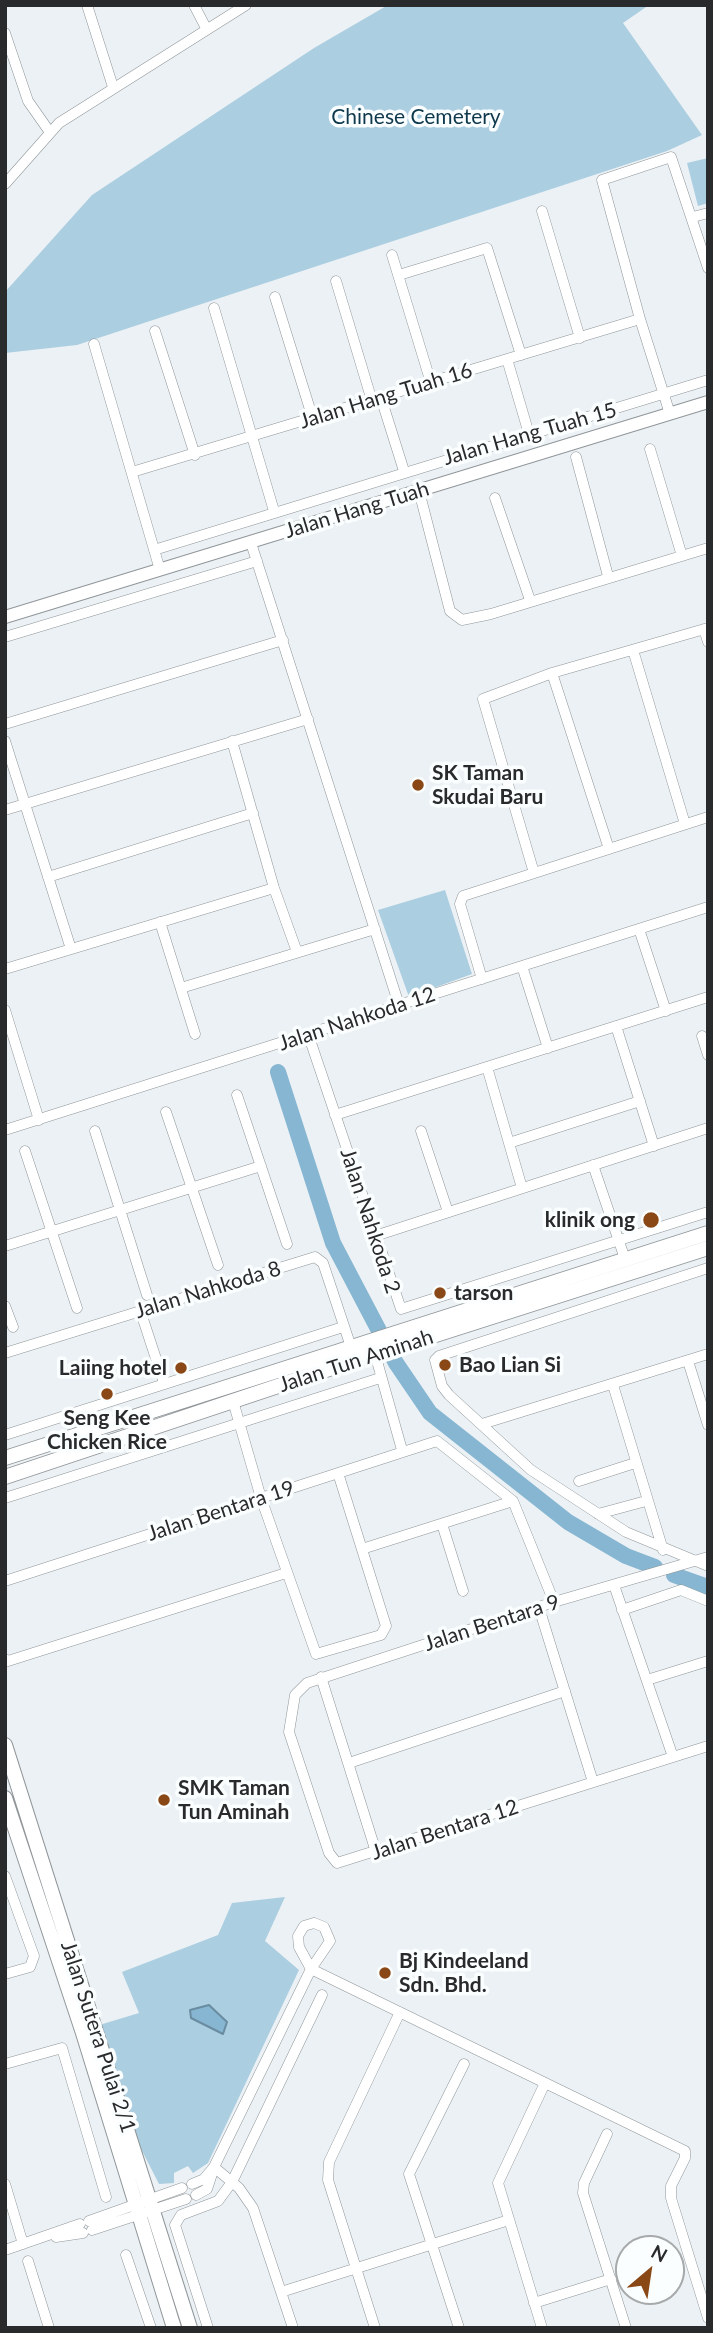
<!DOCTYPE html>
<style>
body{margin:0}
#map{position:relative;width:713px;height:2333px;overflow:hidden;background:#ebf1f4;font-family:Lato,sans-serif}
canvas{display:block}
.frame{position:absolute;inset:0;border:7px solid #282a2c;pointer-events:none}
.north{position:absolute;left:615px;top:2235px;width:70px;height:70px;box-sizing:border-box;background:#fbfeff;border:2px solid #a7a9ab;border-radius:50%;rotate:29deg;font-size:19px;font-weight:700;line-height:28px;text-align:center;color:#282a2c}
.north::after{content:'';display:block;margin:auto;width:24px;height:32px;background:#8a4817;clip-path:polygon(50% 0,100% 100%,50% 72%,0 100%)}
</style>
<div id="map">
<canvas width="713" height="2333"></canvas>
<div class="frame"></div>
<div class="north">N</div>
</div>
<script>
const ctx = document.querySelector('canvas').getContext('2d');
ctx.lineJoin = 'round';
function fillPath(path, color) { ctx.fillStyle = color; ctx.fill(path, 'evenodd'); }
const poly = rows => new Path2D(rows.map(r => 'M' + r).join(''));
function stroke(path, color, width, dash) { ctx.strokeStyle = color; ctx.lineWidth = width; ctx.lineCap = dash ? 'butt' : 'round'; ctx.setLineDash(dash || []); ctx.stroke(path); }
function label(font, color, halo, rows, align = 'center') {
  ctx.font = font + ' Lato,sans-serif'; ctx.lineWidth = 7; ctx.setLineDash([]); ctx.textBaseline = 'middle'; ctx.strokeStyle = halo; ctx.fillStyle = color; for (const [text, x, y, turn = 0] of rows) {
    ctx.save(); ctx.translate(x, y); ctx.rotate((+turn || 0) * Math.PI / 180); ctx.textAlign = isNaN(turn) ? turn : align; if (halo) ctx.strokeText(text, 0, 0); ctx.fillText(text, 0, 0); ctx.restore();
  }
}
fillPath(poly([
 [388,5,649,5,623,23,702,135,667,151,77,345,5,353,5,292,92,195,314,48],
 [708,158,708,203,698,206,687,163],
 [445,890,472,974,409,997,378,910],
 [285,1897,265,1941,299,1970,208,2163,193,2173,188,2166,174,2173,174,2183,159,2184,134,2135,96,2026,139,2013,122,1972,218,1935,232,1903]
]), '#accee1');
const water = poly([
 [209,2005,227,2022,223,2034,191,2018,190,2010,209,2005]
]);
fillPath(water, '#86b6d1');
stroke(water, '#6a8ca0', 2);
stroke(poly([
 [278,1072,333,1243,396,1363,430,1413,568,1522,626,1556,655,1567],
 [674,1575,708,1587]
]), '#86b6d1', 16);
const minor = poly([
 [87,5,113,87],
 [194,5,206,28],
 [5,33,28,101,49,131],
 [5,184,59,123,246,5],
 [542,211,580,338],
 [693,217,708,213],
 [392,255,431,383],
 [399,275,487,248,521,355],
 [336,281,372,401],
 [275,297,313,419],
 [214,308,274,511],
 [155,331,195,455],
 [94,344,160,570],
 [507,359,529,434],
 [381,398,404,471],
 [670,414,640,319,602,180,671,157,708,268],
 [650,449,682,556],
 [576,457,608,576],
 [132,472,640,319],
 [419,491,450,611,462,620,491,614,708,548],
 [495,498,530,600],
 [251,543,399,1005],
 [154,550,708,380],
 [704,629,708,642],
 [5,637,257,561],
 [633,650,685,824],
 [552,673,609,849],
 [5,724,283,640],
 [5,741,71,949],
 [232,741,274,888,297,952],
 [5,810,308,719],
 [534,873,483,699,552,673,708,628],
 [48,877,253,813],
 [160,922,195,1034],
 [639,929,666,1011],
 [522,966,548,1048],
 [5,969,274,888],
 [482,979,460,904,463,896,708,817],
 [181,988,375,929],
 [5,1010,39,1120],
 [616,1026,654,1146],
 [308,1034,401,1309,708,1212],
 [702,1036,708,1055],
 [487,1067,522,1188],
 [237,1095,287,1244],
 [166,1112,218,1265],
 [335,1115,708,997],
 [5,1130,708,907],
 [95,1131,147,1295],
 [421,1131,448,1212],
 [509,1143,640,1101],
 [25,1151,77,1308],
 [593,1165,625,1259],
 [375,1236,708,1128],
 [5,1246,261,1166],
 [708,1268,439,1356,435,1360,442,1386,449,1395,531,1470,626,1532,708,1566],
 [5,1306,13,1327],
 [140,1310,164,1383],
 [5,1353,315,1257,323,1263,351,1347],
 [375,1354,402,1450],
 [688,1361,708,1425],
 [613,1385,663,1550],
 [233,1401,261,1498,316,1654,381,1635,386,1626,338,1473],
 [482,1424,708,1354],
 [5,1435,343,1327],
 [579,1481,635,1463],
 [5,1498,380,1378],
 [598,1514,646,1501],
 [442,1524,463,1591],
 [362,1549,513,1501],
 [708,1557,554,1602,307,1683,295,1695,289,1732,329,1853,337,1863,708,1746],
 [5,1581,437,1441,513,1501,554,1602],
 [614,1585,673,1757],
 [539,1608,593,1782],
 [622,1610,681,1590,708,1601],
 [5,1659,8,1661,286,1573],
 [321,1677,376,1852],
 [647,1680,708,1661],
 [349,1763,565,1691],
 [5,1876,34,1956,30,1967,5,1974],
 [314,1923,324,1927,330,1941,311,1969,299,1947,298,1936,304,1926,314,1923],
 [5,2064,62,2048,106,2197],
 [607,2134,584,2183,583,2193,626,2328],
 [214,2167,239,2188,253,2208,293,2328],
 [5,2184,23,2244],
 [192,2184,204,2179,214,2167,311,1969,685,2151,685,2158,671,2186,671,2198,708,2318],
 [196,2195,207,2189,214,2168],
 [89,2221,182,2188],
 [92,2230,186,2199],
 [56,2237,83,2233],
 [5,2250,80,2224],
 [126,2255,151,2328],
 [28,2261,49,2328],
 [281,2292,509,2220],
 [534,2303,611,2279],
 [208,2328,175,2225,181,2215,218,2201,232,2182,322,1995],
 [375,2328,328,2180,329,2162,400,2012],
 [459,2328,409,2174,464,2064],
 [542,2328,498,2183,545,2083]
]);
const tertiary = poly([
 [5,617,708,402]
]);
const secondary = poly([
 [5,1458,708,1233],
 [5,1477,326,1370,708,1248],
 [5,1745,190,2328],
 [5,1798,83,2033,174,2328]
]);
stroke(minor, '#909699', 11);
stroke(tertiary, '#909699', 14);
stroke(secondary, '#909699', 16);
stroke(minor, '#fff', 10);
stroke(tertiary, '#fff', 12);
stroke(secondary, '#fff', 14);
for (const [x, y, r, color] of [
 [418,785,7,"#8a4817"],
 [651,1220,9,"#8a4817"],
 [440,1293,7,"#8a4817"],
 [445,1365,7,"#8a4817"],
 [181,1368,7,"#8a4817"],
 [107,1394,7,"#8a4817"],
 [164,1800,7,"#8a4817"],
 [385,1973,7,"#8a4817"]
]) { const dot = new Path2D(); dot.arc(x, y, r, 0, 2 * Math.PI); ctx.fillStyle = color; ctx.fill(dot); stroke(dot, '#fbfeff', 2.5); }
label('21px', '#0e384b', '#fbfeff', [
 ["Chinese Cemetery",416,117]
]);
label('21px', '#282a2c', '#fbfeff', [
 ["Jalan Hang Tuah 16",386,396,-17],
 ["Jalan Hang Tuah 15",530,434,-16],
 ["Jalan Hang Tuah",357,510,-17],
 ["Jalan Nahkoda 12",357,1019,-18],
 ["Jalan Nahkoda 2",370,1221,72],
 ["Jalan Nahkoda 8",208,1290,-17],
 ["Jalan Tun Aminah",356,1361,-18],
 ["Jalan Bentara 19",221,1511,-18],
 ["Jalan Bentara 9",492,1623,-18],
 ["Jalan Bentara 12",445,1830,-18],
 ["Jalan Sutera Pulai 2/1",98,2037,72]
]);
label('bold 21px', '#282a2c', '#fbfeff', [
 ["SK Taman",432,773],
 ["Skudai Baru",432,797],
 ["klinik ong",635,1220,"right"],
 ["tarson",454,1293],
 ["Bao Lian Si",459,1365],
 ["Laiing hotel",167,1368,"right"],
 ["Seng Kee",107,1418,"center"],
 ["Chicken Rice",107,1442,"center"],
 ["SMK Taman",178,1788],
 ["Tun Aminah",178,1812],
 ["Bj Kindeeland",399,1961],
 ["Sdn. Bhd.",399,1985]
], 'left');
</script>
